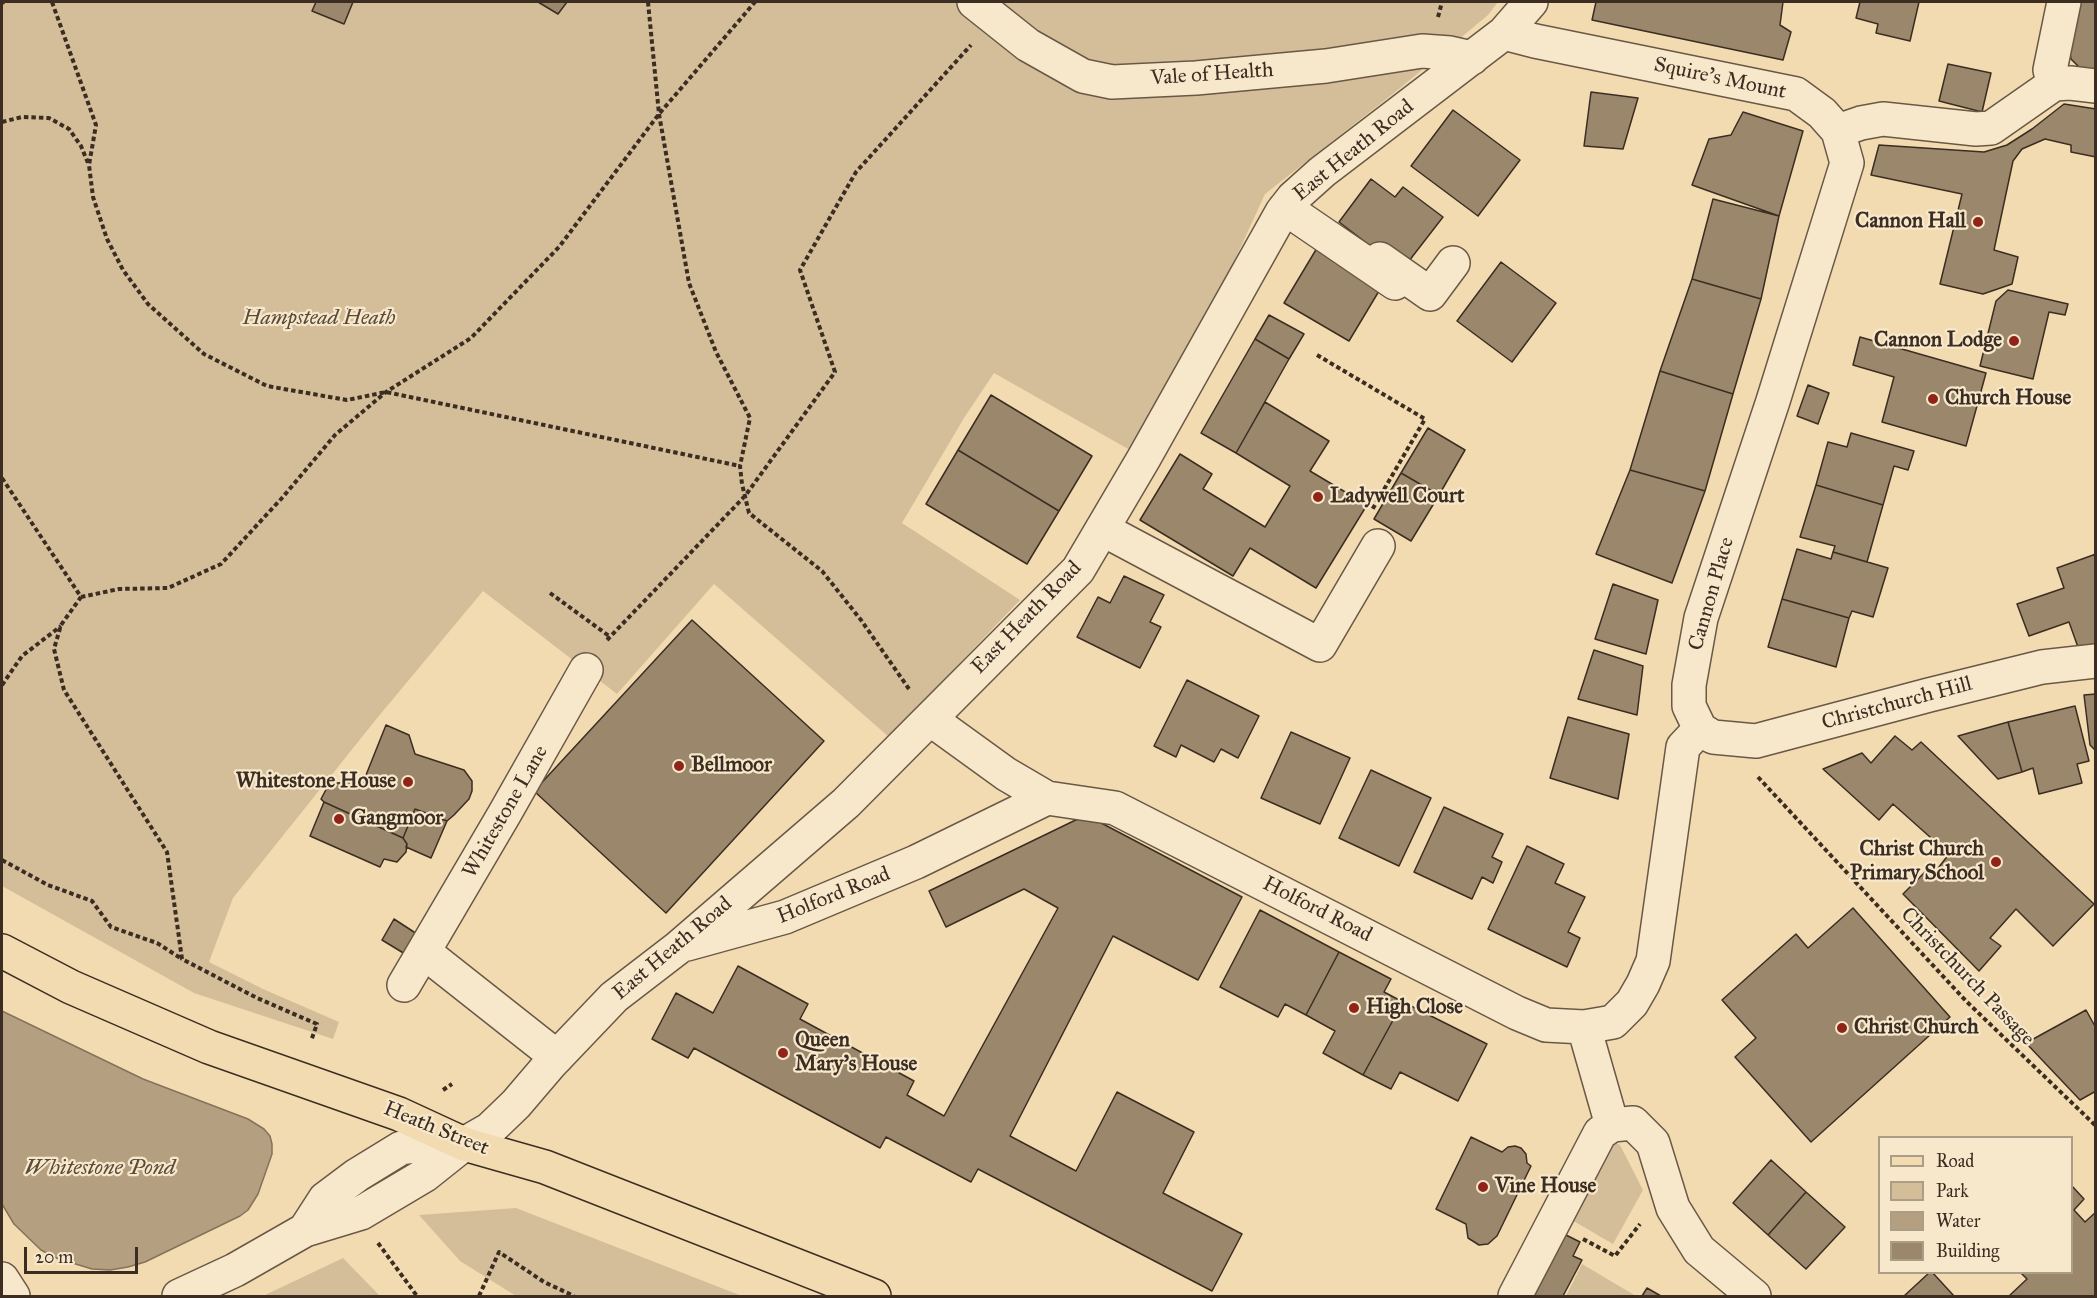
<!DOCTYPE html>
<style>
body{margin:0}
#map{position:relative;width:2097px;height:1298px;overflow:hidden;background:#f3dbb1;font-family:"IM FELL Great Primer",serif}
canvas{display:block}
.frame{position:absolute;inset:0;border:3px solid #3b2d22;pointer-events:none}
.legend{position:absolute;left:1878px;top:1136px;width:195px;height:138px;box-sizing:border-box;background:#f7e8cc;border:2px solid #ac9d88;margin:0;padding:8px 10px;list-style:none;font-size:18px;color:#3b2d22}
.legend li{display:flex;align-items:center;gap:12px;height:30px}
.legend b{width:30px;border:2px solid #ac9d88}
.scale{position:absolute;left:24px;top:1247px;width:114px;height:27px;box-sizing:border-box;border:3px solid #3b2d22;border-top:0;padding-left:8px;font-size:18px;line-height:21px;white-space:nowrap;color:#3b2d22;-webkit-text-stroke:4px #f7e8cc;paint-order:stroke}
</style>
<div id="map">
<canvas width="2097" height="1298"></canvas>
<div class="frame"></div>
<ul class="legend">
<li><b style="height:8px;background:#f3dbb1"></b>Road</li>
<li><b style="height:16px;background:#d4bd99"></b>Park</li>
<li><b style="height:16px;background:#b4a080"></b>Water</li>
<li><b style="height:16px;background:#9b876c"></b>Building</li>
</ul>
<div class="scale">20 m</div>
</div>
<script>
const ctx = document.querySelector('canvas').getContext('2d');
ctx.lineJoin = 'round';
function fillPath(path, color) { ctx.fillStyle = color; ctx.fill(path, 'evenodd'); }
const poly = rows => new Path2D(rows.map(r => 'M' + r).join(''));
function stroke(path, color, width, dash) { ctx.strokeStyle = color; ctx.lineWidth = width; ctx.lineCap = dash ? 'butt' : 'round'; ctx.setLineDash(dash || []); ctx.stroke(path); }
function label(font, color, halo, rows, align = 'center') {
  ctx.font = font + ' "IM FELL Great Primer",serif'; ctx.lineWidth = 4.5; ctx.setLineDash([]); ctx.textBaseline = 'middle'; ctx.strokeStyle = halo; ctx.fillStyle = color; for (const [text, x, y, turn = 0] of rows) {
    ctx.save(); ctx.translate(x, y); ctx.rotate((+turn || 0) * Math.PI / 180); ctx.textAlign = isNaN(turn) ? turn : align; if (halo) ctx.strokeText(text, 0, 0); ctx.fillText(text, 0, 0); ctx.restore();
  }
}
fillPath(poly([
 [2,2,1498,2,1488,15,1399,89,1265,194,1144,458,994,373,964,418,902,523,1020,600,889,737,714,584,617,694,483,591,378,717,233,898,209,962,263,989,339,1022,333,1039,194,993,2,886],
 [1613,1141,1620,1145,1643,1190,1613,1244,1570,1219],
 [516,1208,742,1296,516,1296,460,1261,419,1215],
 [343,1258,380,1296,263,1296],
 [1582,1264,1636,1296,1566,1296]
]), '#d4bd99');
const water = poly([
 [2,1011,143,1079,248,1119,264,1129,270,1136,272,1144,272,1154,258,1194,248,1210,240,1216,145,1262,128,1267,110,1270,92,1269,56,1258,41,1250,14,1224,2,1204,2,1011]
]);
fillPath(water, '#b4a080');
stroke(water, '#84725a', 1.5);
const building = poly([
 [316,2,353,2,344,24,312,11,316,2],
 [538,2,567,2,558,14,538,2],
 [1596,2,1783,2,1780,25,1791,32,1783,60,1592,20,1596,2],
 [1860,2,1919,2,1910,41,1876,33,1878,24,1856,18,1860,2],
 [2080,2,2096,2,2096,72,2080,68,2071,59,2069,49,2080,2],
 [1948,64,1991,73,1982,112,1939,101,1948,64],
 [1591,92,1638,98,1623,149,1584,146,1591,92],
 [2064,104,2096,109,2096,157,2071,152,2071,145,2045,139,2022,149,2013,161,1994,250,2018,257,2012,284,1983,294,1940,284,1962,194,1871,175,1879,145,1984,152,2007,145,2032,129,2064,104],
 [1453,110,1520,160,1478,216,1411,166,1453,110],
 [1743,112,1803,131,1779,216,1692,185,1709,139,1731,135,1743,112],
 [1371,179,1395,197,1403,187,1443,217,1402,270,1339,222,1371,179],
 [1713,199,1779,216,1761,299,1692,279,1713,199],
 [1320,243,1385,281,1349,341,1284,303,1320,243],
 [1501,262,1556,303,1512,362,1457,321,1501,262],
 [1692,279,1761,299,1733,394,1660,371,1692,279],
 [2008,290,2068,304,2065,315,2049,312,2033,379,1980,366,1996,301,2008,290],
 [1269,315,1304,334,1289,359,1255,339,1269,315],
 [1860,337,1986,373,1966,446,1882,422,1894,377,1853,365,1860,337],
 [1255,339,1289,359,1236,453,1201,433,1255,339],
 [1660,371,1733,394,1705,491,1630,470,1660,371],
 [1808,385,1829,393,1818,424,1797,416,1808,385],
 [991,395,1092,456,1059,511,958,450,991,395],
 [1265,402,1329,441,1310,471,1367,505,1316,588,1250,548,1233,576,1140,520,1180,454,1212,474,1203,489,1265,527,1290,486,1236,453,1265,402],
 [1428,428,1465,450,1439,495,1401,473,1428,428],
 [1851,433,1914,451,1908,470,1894,466,1883,505,1816,485,1828,442,1847,447,1851,433],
 [958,450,1059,511,1027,564,926,504,958,450],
 [1630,470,1705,491,1672,583,1596,554,1630,470],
 [1401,473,1439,495,1411,541,1374,519,1401,473],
 [1816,485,1883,505,1867,562,1833,552,1835,546,1800,537,1816,485],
 [1797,549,1831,559,1833,552,1888,568,1873,617,1852,611,1849,618,1782,599,1797,549],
 [2096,554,2096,644,2079,650,2069,622,2029,636,2017,604,2064,588,2057,568,2096,554],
 [1124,576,1164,595,1150,622,1161,627,1140,668,1077,637,1098,597,1110,603,1124,576],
 [1613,584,1658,600,1646,654,1595,639,1613,584],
 [1782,599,1849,618,1836,667,1768,647,1782,599],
 [692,620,824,741,666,913,534,791,692,620],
 [1594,650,1643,666,1637,715,1578,699,1594,650],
 [1187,680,1259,716,1238,758,1221,749,1214,762,1181,745,1176,757,1154,746,1187,680],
 [2096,694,2096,751,2090,745,2084,695,2096,694],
 [2075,706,2089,761,2077,764,2082,783,2039,794,2033,768,2022,772,2008,722,2075,706],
 [1568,717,1629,734,1618,799,1550,778,1568,717],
 [2008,722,2022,772,1998,779,1958,736,2008,722],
 [386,725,409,735,415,754,464,770,472,781,472,791,469,799,454,815,447,821,415,809,403,838,324,802,321,799,329,784,364,780,386,725],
 [1291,732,1350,758,1320,824,1261,798,1291,732],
 [1895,736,1912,750,1921,742,2094,904,2053,946,2016,909,1990,938,2001,946,1979,971,1903,894,1926,871,1932,876,1949,854,1893,804,1879,820,1823,769,1862,753,1871,763,1895,736],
 [1371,770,1431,798,1399,866,1339,838,1371,770],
 [324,802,403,838,407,844,406,852,397,862,384,859,380,867,310,836,324,802],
 [1444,807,1503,834,1492,857,1502,862,1493,883,1482,877,1472,899,1414,872,1444,807],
 [415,809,447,821,431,858,406,847,407,844,403,838,415,809],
 [1086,815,1242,897,1198,980,1113,936,1010,1136,1076,1171,1117,1092,1194,1132,1163,1193,1242,1234,1212,1291,978,1169,971,1182,886,1137,880,1148,694,1048,688,1058,652,1039,676,993,713,1013,738,966,808,1004,800,1019,914,1081,907,1095,944,1116,1058,908,1024,889,946,927,929,891,1086,815],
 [1527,846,1564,864,1555,883,1585,897,1568,932,1580,938,1567,967,1488,929,1527,846],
 [1853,908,1950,1017,1811,1142,1735,1057,1756,1038,1722,1000,1796,934,1808,948,1853,908],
 [1260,910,1339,952,1306,1015,1285,1004,1278,1017,1220,987,1260,910],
 [394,919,417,934,405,954,382,940,394,919],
 [1339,952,1391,979,1384,992,1403,1002,1363,1075,1323,1053,1335,1031,1306,1015,1339,952],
 [1403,1002,1487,1044,1458,1101,1400,1072,1391,1089,1363,1075,1403,1002],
 [2086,1010,2096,1028,2096,1091,2080,1100,2026,1043,2086,1010],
 [1471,1137,1502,1152,1508,1147,1515,1146,1521,1148,1526,1154,1527,1163,1531,1166,1497,1236,1488,1244,1479,1245,1468,1238,1466,1224,1436,1209,1471,1137],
 [1771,1160,1806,1192,1768,1235,1733,1203,1771,1160],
 [2072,1186,2084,1199,2074,1210,2085,1222,2096,1212,2096,1296,2009,1296,2027,1279,2020,1272,2072,1272,2072,1186],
 [1806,1192,1845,1227,1806,1269,1768,1235,1806,1192],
 [1560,1232,1580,1242,1573,1256,1582,1260,1563,1296,1527,1296,1560,1232],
 [1930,1272,1932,1272,1954,1296,1904,1296,1930,1272],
 [1647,1288,1661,1296,1642,1296,1647,1288]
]);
fillPath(building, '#9b876c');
stroke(building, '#3b2d22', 1.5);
const minor = poly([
 [974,2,1028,45,1083,76,1112,82,1196,78,1326,66,1422,51,1450,53,1472,58],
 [2054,84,2050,70,2064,2],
 [2054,84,2070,83,2096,86],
 [1838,131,1861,123,1883,119,1976,129,1991,128,2054,84],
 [1285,208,1395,283],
 [1380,259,1430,294,1453,263],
 [1102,529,1320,645,1378,546],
 [1700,729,1713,737,1756,741,1929,695,2042,667,2096,661],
 [1047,798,1115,808,1517,1013,1546,1025,1584,1027,1613,1022,1632,1003,1643,984,1653,961,1683,747,1700,729,1689,706,1689,685,1701,618,1773,401,1847,163,1838,131,1822,113,1796,94,1535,41,1504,33],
 [687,944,785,917,916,862,1047,798,1006,774,930,719],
 [424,952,557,1057],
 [404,985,505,813,586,670],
 [1584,1027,1612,1125],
 [305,1230,325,1199,357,1175,401,1148,424,1145,464,1144],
 [2,1279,13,1296],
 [179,1296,235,1270,305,1230,361,1213,425,1175,464,1144,490,1129,516,1104,551,1063,614,997,679,947,846,803,1078,570,1144,458,1282,212,1293,198,1322,172,1504,33,1531,2],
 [1515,1296,1600,1133,1612,1125,1633,1123,1653,1143,1673,1208,1699,1250,1754,1296]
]);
const major = poly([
 [2,951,71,987,209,1047,399,1114,464,1144,545,1167,874,1296]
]);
stroke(minor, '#695846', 36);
stroke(major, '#3b2d22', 36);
stroke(poly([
 [52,2,96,125,89,165,93,197,107,239,123,270,148,304,204,354,267,386,347,400,386,392,740,466],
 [648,2,659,114,689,283,716,352,750,418,740,466,742,484,749,513,822,571,861,620,909,689],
 [2,3,4,2],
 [1438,17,1442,2],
 [2,122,22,117,49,118,69,129,81,146,88,163],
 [1317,355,1425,419,1372,510],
 [2,478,81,597,61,625,54,649,64,690,167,852,182,959,257,998,317,1024,311,1041],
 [550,593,609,636],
 [81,597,119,589,168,588,221,564,282,498,335,435,386,392,471,338,559,247,659,114,755,2],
 [607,640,745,496,835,372,800,270,856,172,971,45],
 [2,685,22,656,61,626],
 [1758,777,1966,1001,2096,1126],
 [2,860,48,885,92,901,111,927,157,943,182,959],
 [443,1090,452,1084],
 [1583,1239,1615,1256,1640,1224],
 [378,1243,417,1296],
 [479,1296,499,1252,544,1282,574,1296]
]), '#3b2d22', 4, [4.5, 3]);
stroke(minor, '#f7e8cc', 33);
stroke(major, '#f3dbb1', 33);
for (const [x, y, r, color] of [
 [1978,222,6,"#8f2418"],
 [2014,341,6,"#8f2418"],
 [1933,399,6,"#8f2418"],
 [1318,497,6,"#8f2418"],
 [679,766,6,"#8f2418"],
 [408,782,6,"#8f2418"],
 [339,819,6,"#8f2418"],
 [1996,862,6,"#8f2418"],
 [1354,1008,6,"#8f2418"],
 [1842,1028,6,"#8f2418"],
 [783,1053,6,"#8f2418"],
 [1483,1187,6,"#8f2418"]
]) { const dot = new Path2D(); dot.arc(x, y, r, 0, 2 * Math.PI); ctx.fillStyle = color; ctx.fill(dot); stroke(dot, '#f7e8cc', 2); }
label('21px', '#3b2d22', '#f7e8cc', [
 ["Vale of Health",1212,75,-4],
 ["Squire's Mount",1720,79,12],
 ["East Heath Road",1354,151,-39],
 ["Cannon Place",1712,594,-74],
 ["East Heath Road",1027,618,-46],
 ["Christchurch Hill",1897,704,-15],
 ["Whitestone Lane",506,812,-60],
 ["Holford Road",834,896,-22],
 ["Holford Road",1317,910,27],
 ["East Heath Road",673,949,-40],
 ["Christchurch Passage",1967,977,46],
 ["Heath Street",436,1129,22]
]);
label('bold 21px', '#3b2d22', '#f7e8cc', [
 ["Cannon Hall",1966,222,"right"],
 ["Cannon Lodge",2002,341,"right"],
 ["Church House",1945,399],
 ["Ladywell Court",1330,497],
 ["Bellmoor",691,766],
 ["Whitestone House",396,782,"right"],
 ["Gangmoor",351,819],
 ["Christ Church",1984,850,"right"],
 ["Primary School",1984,874,"right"],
 ["High Close",1366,1008],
 ["Christ Church",1854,1028],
 ["Queen",795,1041],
 ["Mary's House",795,1065],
 ["Vine House",1495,1187]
], 'left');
label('italic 21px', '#5a4a3a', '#f7e8cc', [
 ["Hampstead Heath",319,319]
]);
label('italic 22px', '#594a3a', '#f7e8cc', [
 ["Whitestone Pond",100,1169]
]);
</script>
